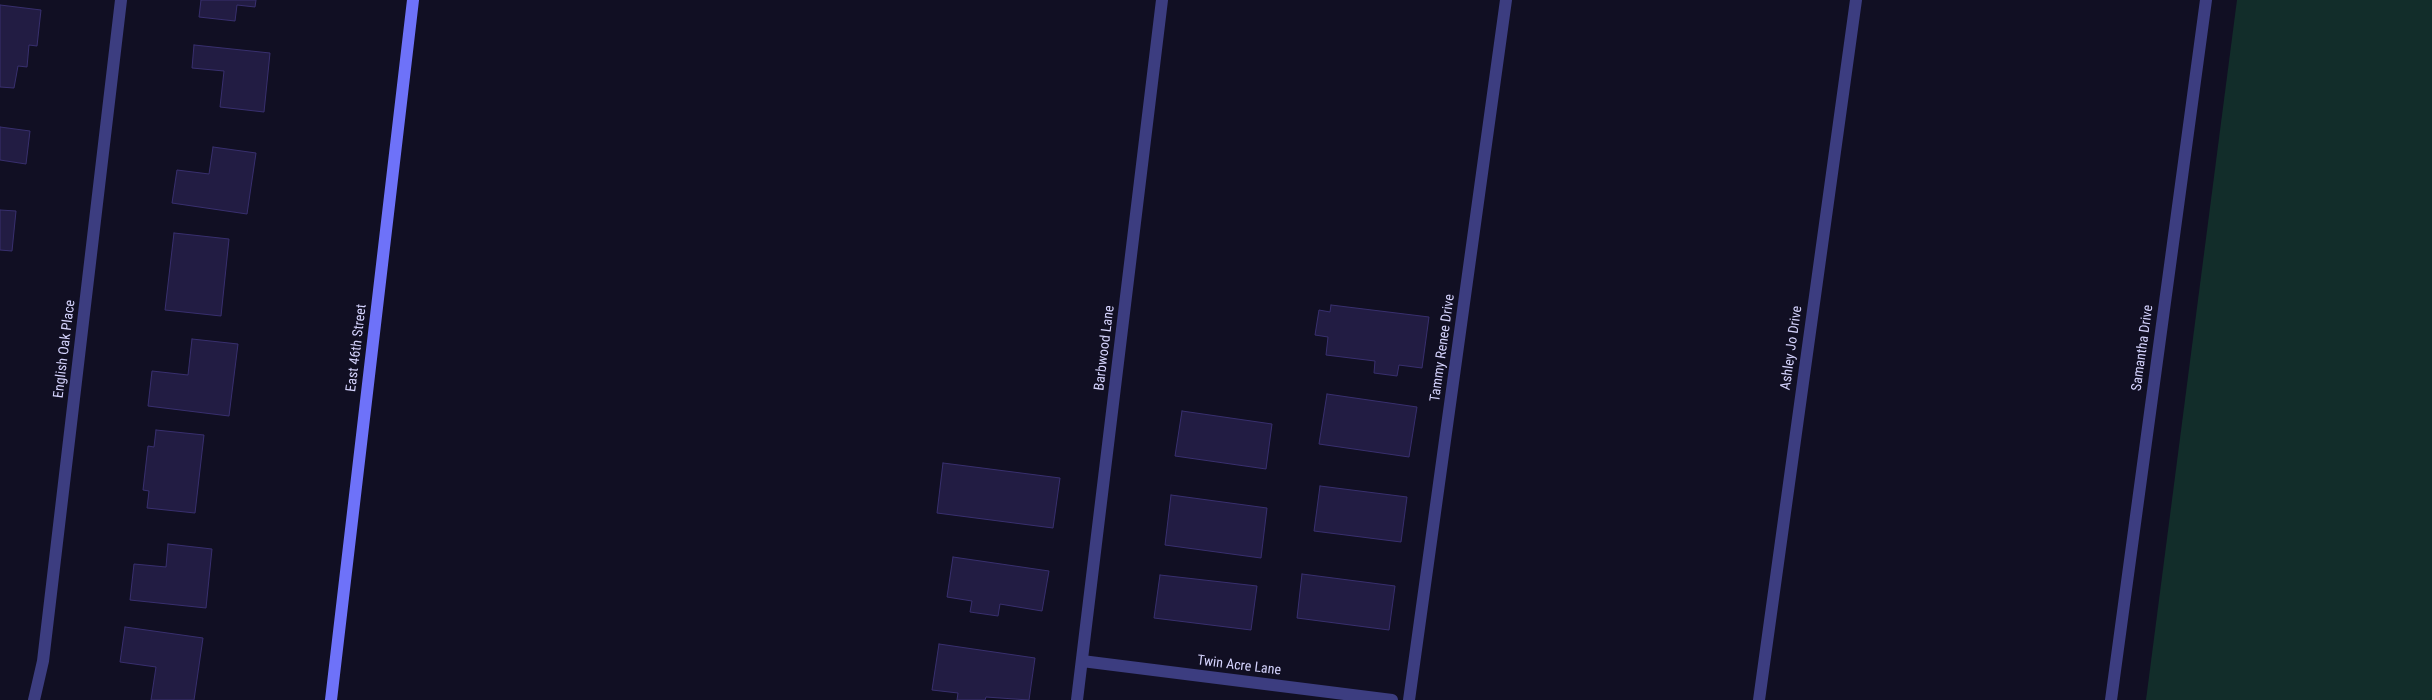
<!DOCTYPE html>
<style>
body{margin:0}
canvas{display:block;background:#110f23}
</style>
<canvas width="2432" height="700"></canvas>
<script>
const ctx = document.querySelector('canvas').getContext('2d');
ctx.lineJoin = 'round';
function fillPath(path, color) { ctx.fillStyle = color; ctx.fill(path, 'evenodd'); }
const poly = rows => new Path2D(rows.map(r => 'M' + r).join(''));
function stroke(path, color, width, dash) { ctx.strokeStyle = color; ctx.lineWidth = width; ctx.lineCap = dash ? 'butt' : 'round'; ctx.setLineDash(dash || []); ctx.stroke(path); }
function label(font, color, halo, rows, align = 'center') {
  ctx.font = font + ' "Roboto Condensed",sans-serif'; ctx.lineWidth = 4; ctx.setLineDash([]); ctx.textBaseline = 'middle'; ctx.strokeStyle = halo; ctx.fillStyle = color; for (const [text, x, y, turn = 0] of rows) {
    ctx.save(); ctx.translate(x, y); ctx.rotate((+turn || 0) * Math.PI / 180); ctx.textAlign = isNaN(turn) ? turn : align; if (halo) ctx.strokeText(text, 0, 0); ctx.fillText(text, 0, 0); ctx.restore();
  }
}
fillPath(poly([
 [2237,0,2432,0,2432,700,2146,700]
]), '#122d2a');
const building = poly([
 [201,0,256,0,255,7,237,5,235,21,199,17,201,0],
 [0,5,41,10,37,46,29,45,27,67,18,66,14,88,0,87,0,5],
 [194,45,270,53,264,112,220,107,224,71,192,68,194,45],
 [0,127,30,131,26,164,0,160,0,127],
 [213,147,256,153,247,214,172,203,177,170,209,174,213,147],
 [0,210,16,211,12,251,0,250,0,210],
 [174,233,229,239,221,316,165,310,174,233],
 [1331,305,1429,317,1422,368,1399,365,1397,376,1374,373,1375,361,1326,355,1328,337,1315,335,1319,310,1330,312,1331,305],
 [192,339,238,344,229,416,148,406,152,371,188,375,192,339],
 [1327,394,1417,407,1409,457,1319,444,1327,394],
 [1182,411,1272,424,1266,469,1175,456,1182,411],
 [156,430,204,435,195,513,147,508,149,491,143,490,148,446,154,447,156,430],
 [943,463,1060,478,1053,528,937,513,943,463],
 [1320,486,1407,497,1401,542,1314,531,1320,486],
 [1171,495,1267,508,1261,558,1165,545,1171,495],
 [168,544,212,549,206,608,130,600,134,564,166,567,168,544],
 [953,557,1049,571,1042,611,1000,604,998,616,970,612,972,601,947,597,953,557],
 [1302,574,1395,586,1389,630,1297,618,1302,574],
 [1160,575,1257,586,1251,630,1154,618,1160,575],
 [125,627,203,638,194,700,151,700,156,667,120,662,125,627],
 [939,644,1035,658,1029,700,986,697,985,700,957,700,958,693,932,690,939,644]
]);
fillPath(building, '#221c43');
stroke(building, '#382f6e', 1);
stroke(poly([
 [1082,661,1392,700],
 [34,700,43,661,121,0],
 [1077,700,1162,0],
 [1409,700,1506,0],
 [1759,700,1856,0],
 [2111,700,2206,0]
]), '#3c3d80', 12);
stroke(poly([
 [331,700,413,0]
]), '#6e72f9', 12);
label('14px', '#d5d3fd', '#110f23', [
 ["East 46th Street",357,348,-83],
 ["Barbwood Lane",1105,348,-83],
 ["Tammy Renee Drive",1443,348,-82],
 ["Ashley Jo Drive",1792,348,-82],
 ["Samantha Drive",2143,348,-82],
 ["English Oak Place",65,349,-83],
 ["Twin Acre Lane",1239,666,7]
]);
</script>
